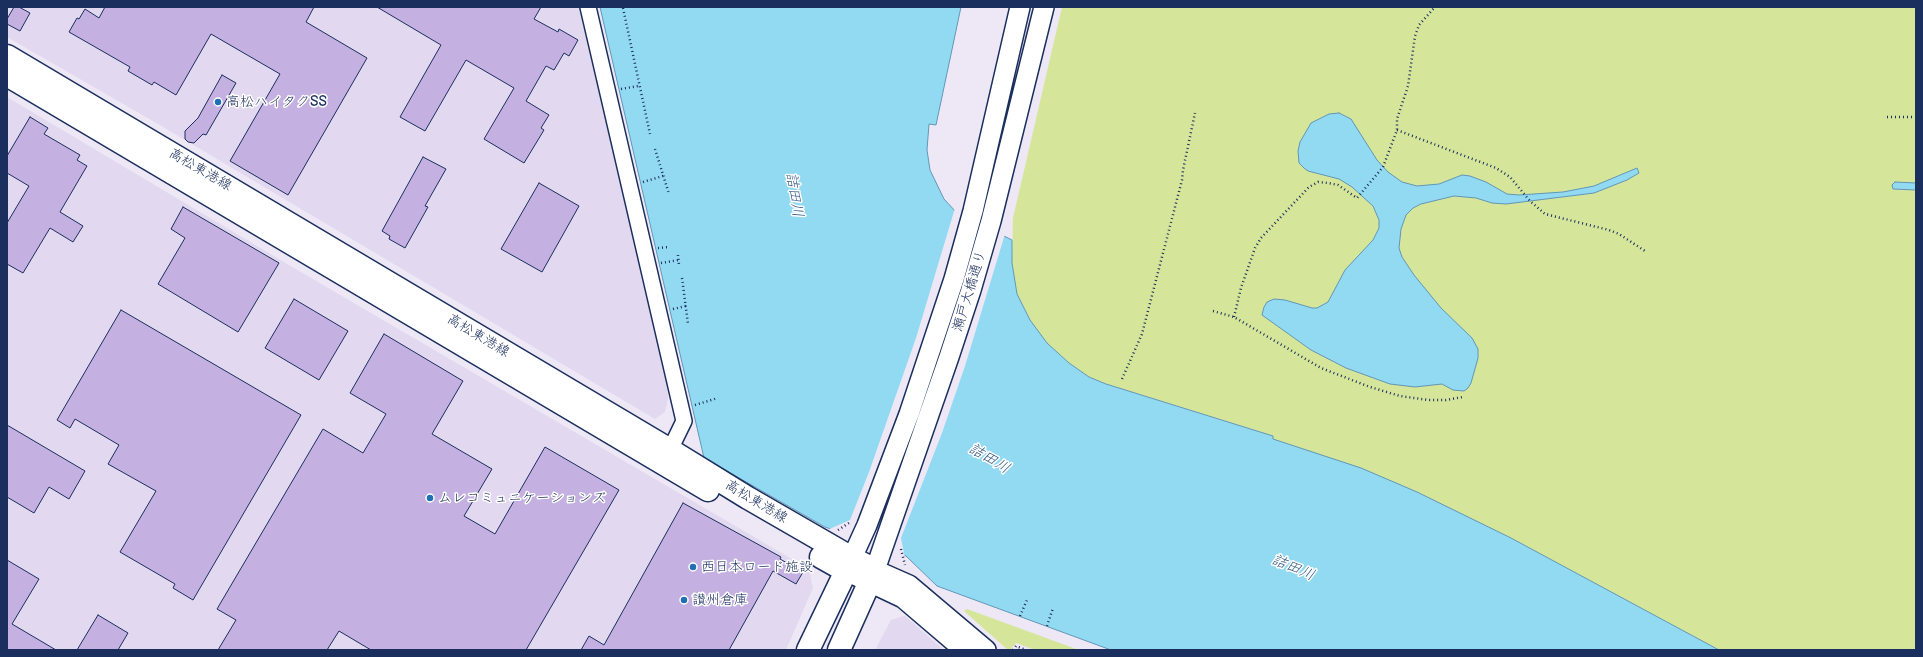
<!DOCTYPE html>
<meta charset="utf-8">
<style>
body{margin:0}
#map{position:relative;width:1923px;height:657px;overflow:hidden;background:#eee8f6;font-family:"Balsamiq Sans",sans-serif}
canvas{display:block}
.frame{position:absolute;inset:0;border:8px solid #1b2f5e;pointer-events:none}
</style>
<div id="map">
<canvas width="1923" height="657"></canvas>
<div class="frame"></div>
</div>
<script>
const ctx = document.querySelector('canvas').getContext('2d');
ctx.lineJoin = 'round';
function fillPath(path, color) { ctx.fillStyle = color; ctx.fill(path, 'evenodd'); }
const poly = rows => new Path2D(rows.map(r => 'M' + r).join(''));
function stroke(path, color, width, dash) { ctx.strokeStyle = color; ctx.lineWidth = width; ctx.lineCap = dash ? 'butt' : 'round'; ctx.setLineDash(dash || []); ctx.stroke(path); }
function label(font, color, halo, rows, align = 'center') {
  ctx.font = font + ' "Balsamiq Sans","Klee One",sans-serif'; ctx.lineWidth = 3; ctx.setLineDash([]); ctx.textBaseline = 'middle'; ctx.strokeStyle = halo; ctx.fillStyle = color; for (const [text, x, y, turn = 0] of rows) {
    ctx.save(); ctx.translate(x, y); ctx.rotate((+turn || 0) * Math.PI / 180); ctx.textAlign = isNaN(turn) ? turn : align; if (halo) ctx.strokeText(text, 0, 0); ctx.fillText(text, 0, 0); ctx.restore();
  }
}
fillPath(poly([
 [7,7,579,7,667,386,668,399,665,412,655,419,158,124,7,37],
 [7,97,294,268,809,569,813,588,786,650,7,650],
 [904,616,905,616,944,650,875,650,891,620]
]), '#e2d8f0');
fillPath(poly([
 [1062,7,1916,7,1916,650,1719,650,1511,538,1303,449,1273,439,1273,436,1106,384,1089,377,1069,363,1047,343,1030,320,1017,294,1012,263,1013,218],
 [967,609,1079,650,1035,650,1016,643,1010,650,1008,650,964,611]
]), '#d5e599');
const water = poly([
 [600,7,961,7,936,125,929,124,927,150,930,170,944,199,957,213,1012,240,1012,263,1017,294,1030,320,1047,343,1069,363,1089,377,1106,384,1273,436,1273,439,1361,468,1417,492,1511,538,1719,650,1111,650,937,586,906,556,825,527,704,458,600,7],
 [1339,113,1351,119,1377,160,1388,172,1402,182,1417,186,1439,184,1462,175,1470,176,1486,182,1507,194,1519,195,1563,192,1594,186,1637,168,1639,173,1627,180,1594,193,1506,204,1492,203,1476,198,1454,196,1421,204,1413,208,1406,215,1401,229,1399,248,1402,257,1414,275,1441,308,1472,338,1478,349,1478,358,1471,383,1468,388,1464,391,1453,390,1442,384,1415,387,1390,384,1346,368,1311,350,1262,315,1264,307,1267,302,1274,299,1285,300,1312,308,1317,308,1328,302,1345,270,1373,240,1379,228,1379,220,1373,206,1352,187,1339,179,1308,171,1304,168,1299,163,1298,151,1300,142,1311,123,1329,114,1339,113],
 [1895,182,1916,183,1916,190,1893,189,1892,185,1895,182]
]);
fillPath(water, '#91daf2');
stroke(water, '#6296b7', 1);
fillPath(poly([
 [955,208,1005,234,965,366,942,433,901,538,905,558,827,530,850,520,869,472,916,338]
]), '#eee8f6');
const building = poly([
 [14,7,19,7,30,13,20,31,7,24,7,19,14,7],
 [105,7,314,7,306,22,367,58,288,195,230,161,280,74,211,34,176,95,154,82,152,85,128,71,130,67,69,32,77,18,79,19,85,9,99,18,105,7],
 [377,7,541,7,534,19,558,32,559,29,578,40,569,56,564,53,554,70,546,66,526,101,549,115,541,128,544,130,524,163,484,139,514,88,466,60,425,131,400,117,441,45,377,7],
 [222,75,236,83,206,135,203,134,194,143,188,142,185,139,185,131,198,118,222,75],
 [30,117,48,128,44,134,80,155,77,160,87,166,60,212,83,226,73,242,50,228,23,273,7,264,7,223,29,186,7,173,7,156,30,117],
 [423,157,446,169,425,206,428,207,405,248,389,239,390,236,382,231,423,157],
 [539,183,579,206,542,272,501,249,539,183],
 [183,207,279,263,238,332,158,284,185,238,171,229,183,207],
 [294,299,348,331,319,380,265,348,294,299],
 [121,310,301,415,193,600,173,588,175,584,120,552,156,491,108,464,119,445,75,419,70,428,57,420,121,310],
 [384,334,463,381,432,434,492,469,464,516,495,534,545,447,619,490,526,650,371,650,339,631,327,650,218,650,236,620,217,609,323,429,363,453,386,414,350,393,384,334],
 [7,425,85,471,69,499,49,487,34,513,7,497,7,425],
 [683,503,781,557,780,559,803,572,796,584,773,571,729,650,581,650,589,636,604,645,683,503],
 [7,560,39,579,12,624,56,650,7,650,7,560],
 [98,615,128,633,118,650,77,650,98,615]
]);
fillPath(building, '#c5b1e1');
stroke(building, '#1b2f5e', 1);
const minor = poly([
 [588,7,684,421,666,458]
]);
const tertiary = poly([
 [964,650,903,598,846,571,867,525,909,414,954,279,973,211,1020,7],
 [986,650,909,585,875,570,949,357,971,290,991,221,1044,7]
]);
const secondary = poly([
 [7,56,670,450,748,498,852,558,875,570,839,650],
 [7,75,708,490],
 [808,650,846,571,821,557]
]);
stroke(minor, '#1b2f5e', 18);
stroke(tertiary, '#1b2f5e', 22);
stroke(secondary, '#1b2f5e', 25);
stroke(poly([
 [623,8,650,134],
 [621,89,638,86],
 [1887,117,1916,117],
 [1397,130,1496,168,1510,177,1530,201,1545,214,1609,230,1619,234,1645,251],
 [655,149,669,194],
 [643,182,663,176],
 [658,248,670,247],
 [678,255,679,265],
 [661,263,679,260],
 [682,278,688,324],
 [673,309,686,306],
 [1213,311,1234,317,1321,368,1370,387,1400,396,1428,400,1446,400,1463,397],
 [1234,317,1241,288,1255,248,1261,238,1309,187,1318,182,1328,183,1338,185,1357,198,1383,167,1397,130,1397,119,1408,86,1415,36,1419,25,1435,7],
 [1122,379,1142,334,1182,180,1183,170,1195,113],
 [695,405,718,398],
 [838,530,849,523],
 [901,549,905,565],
 [1915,561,1916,561],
 [1020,616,1027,600],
 [1047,626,1053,608],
 [1013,650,1016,646,1026,650]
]), '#1b2f5e', 2.5, [1, 3]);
stroke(minor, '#fff', 15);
stroke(tertiary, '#fff', 19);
stroke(secondary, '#fff', 22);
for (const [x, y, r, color] of [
 [218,102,4,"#1f6fb2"],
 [430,498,4,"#1f6fb2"],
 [693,567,4,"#1f6fb2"],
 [684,600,4,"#1f6fb2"]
]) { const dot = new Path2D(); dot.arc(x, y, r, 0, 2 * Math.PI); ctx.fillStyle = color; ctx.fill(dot); stroke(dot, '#fff', 1.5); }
label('14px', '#1b2f5e', '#fff', [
 ["高松ハイタクSS",226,102],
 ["ムレコミュニケーションズ",438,498],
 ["西日本ロード施設",701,567],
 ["讃州倉庫",692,600]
], 'left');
label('14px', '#1b2f5e', '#fff', [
 ["高松東港線",200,170,30],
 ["瀬戸大橋通り",970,291,-73],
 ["高松東港線",478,336,31],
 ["高松東港線",756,502,31]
]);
label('italic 15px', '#385a83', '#fff', [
 ["詰田川",794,195,81],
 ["詰田川",989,459,31],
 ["詰田川",1293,568,23]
]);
</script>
